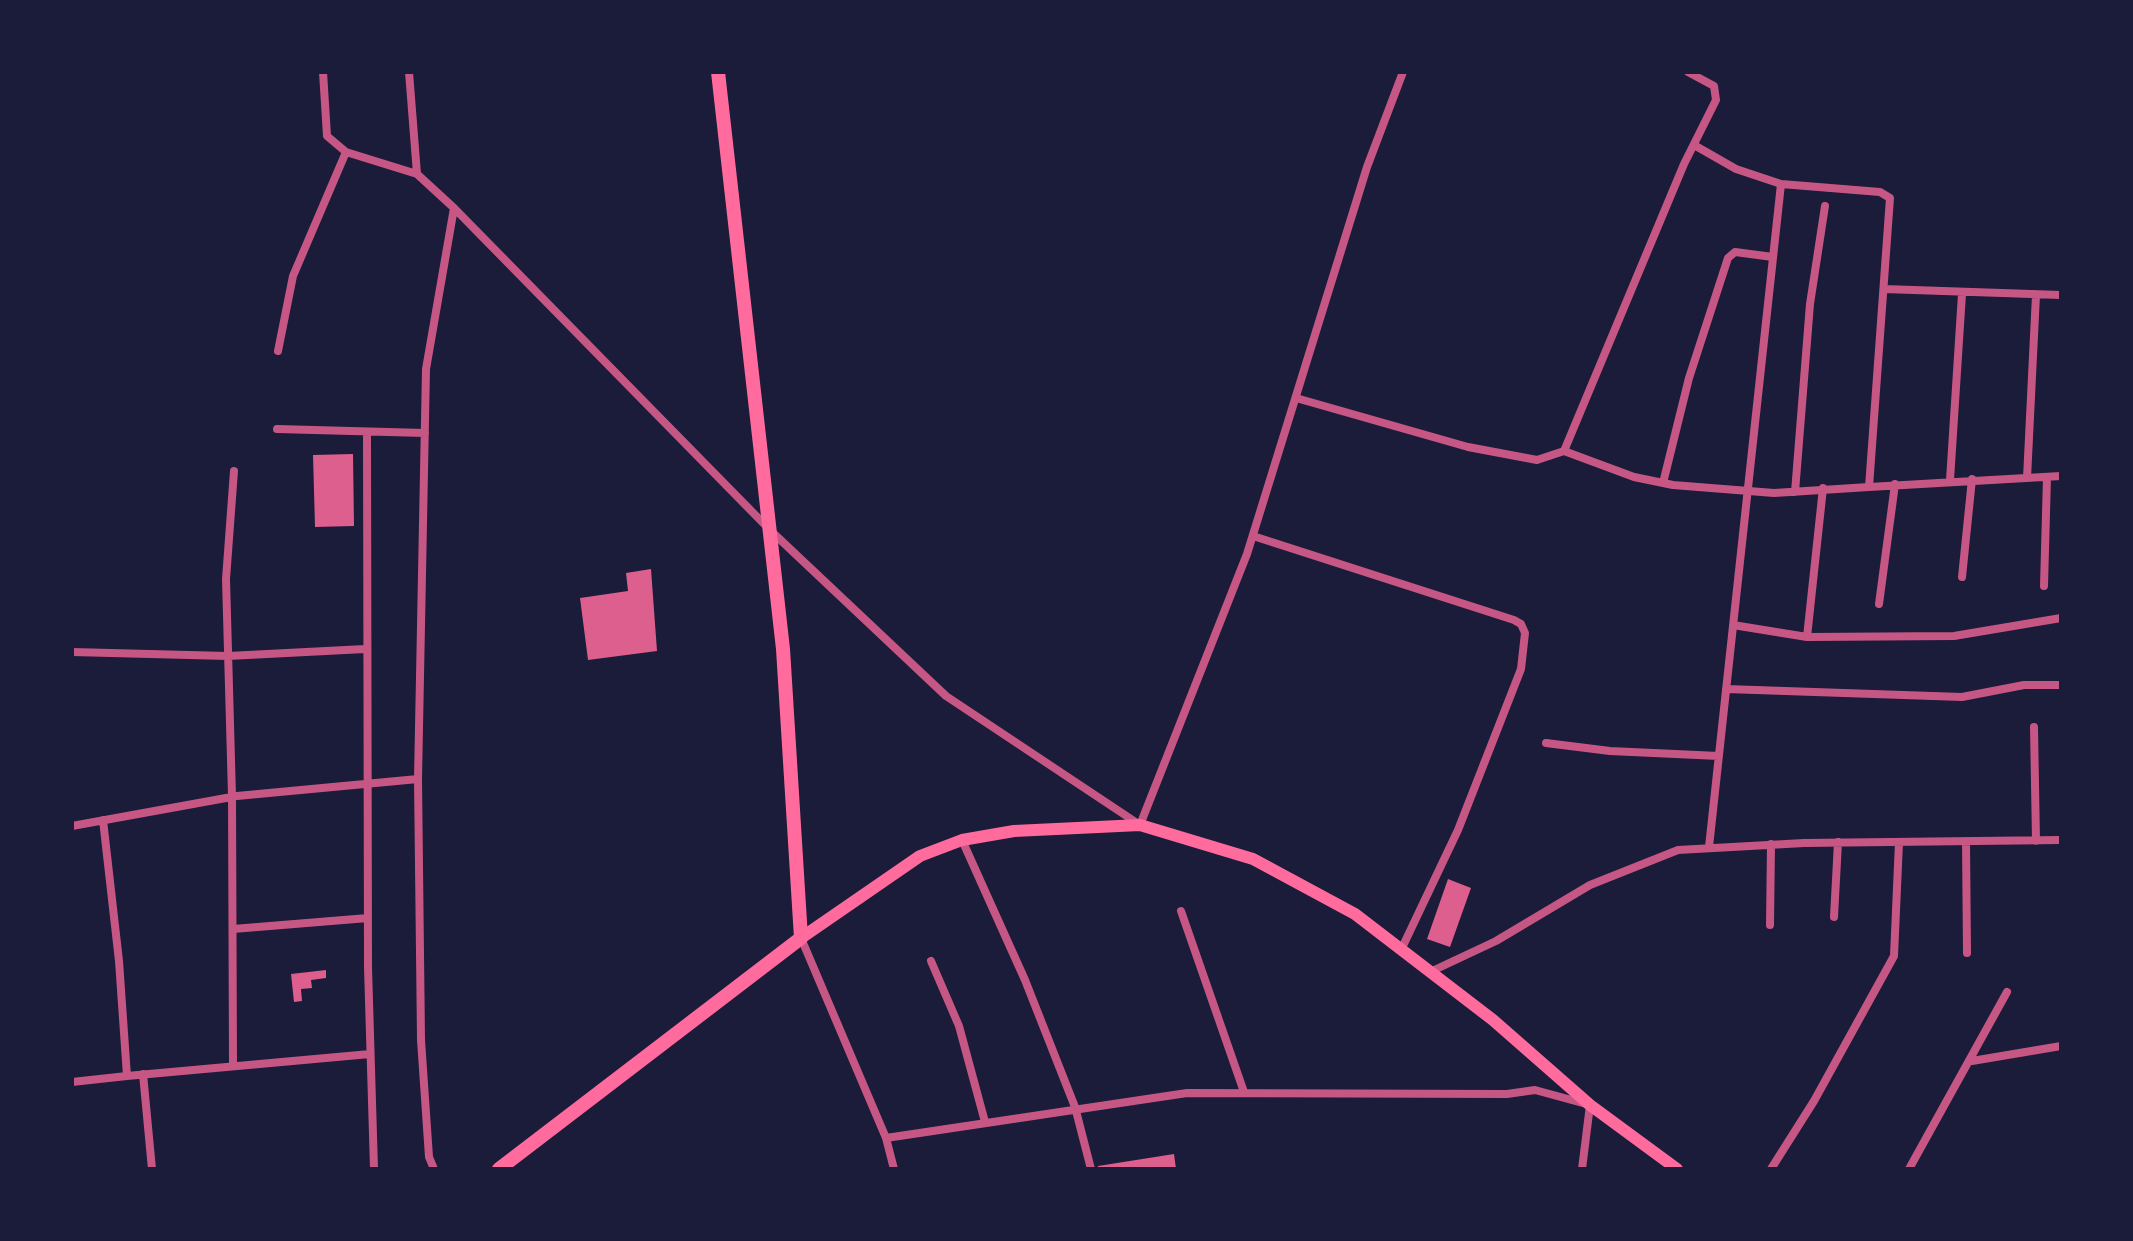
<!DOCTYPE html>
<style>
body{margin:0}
#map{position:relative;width:2133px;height:1241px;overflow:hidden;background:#1b1b3a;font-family:"Space Grotesk",sans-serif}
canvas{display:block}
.frame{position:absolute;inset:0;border:74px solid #1b1b3a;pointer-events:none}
</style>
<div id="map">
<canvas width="2133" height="1241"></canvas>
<div class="frame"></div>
</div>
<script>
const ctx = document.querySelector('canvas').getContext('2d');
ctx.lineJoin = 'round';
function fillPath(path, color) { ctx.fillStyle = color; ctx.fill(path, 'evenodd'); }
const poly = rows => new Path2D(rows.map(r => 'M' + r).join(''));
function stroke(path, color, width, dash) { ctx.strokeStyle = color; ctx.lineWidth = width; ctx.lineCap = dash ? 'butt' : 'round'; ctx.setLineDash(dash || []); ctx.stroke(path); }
fillPath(poly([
 [353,454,354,526,315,527,313,455],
 [651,569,657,651,588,660,580,598,628,591,626,573],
 [1448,879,1471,888,1450,947,1427,939],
 [326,970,326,978,311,980,312,988,301,989,302,1001,294,1002,291,974],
 [1174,1154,1176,1169,1098,1169,1098,1166]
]), '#dd5f8e');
stroke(poly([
 [323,72,327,136,346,152,417,174],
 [409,72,417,174,454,208],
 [1694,145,1736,169,1781,184,1880,192,1890,198,1869,487,2061,476],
 [1884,289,2061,295],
 [278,351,293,276,346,152],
 [1296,398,1468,447,1537,460,1564,451,1634,477,1673,485,1774,493,1869,487],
 [277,429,425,433],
 [367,432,368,967,374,1169],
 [1564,451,1684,164,1716,100,1714,86,1688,72],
 [2027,478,2036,295],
 [1950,480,1962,294],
 [1663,483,1689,378,1728,258,1735,252,1773,257],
 [1795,492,1810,304,1825,206],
 [1253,536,1514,620,1521,624,1525,633,1521,669,1458,830,1401,950],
 [1962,577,1972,479],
 [2044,586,2047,477],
 [1879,604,1895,484],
 [1733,625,1807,637,1954,636,2061,618],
 [1807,637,1823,488],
 [72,652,228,656,365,649],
 [1726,689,1962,697,2024,685,2061,685],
 [2034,727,2036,841],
 [1546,743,1610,751,1719,756],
 [418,779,426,369,454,208,771,531,946,696,1140,825,1247,554,1367,167,1403,72],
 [72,826,237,796,418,779,421,1040,429,1157,434,1169],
 [962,840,1025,980,1075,1107,1091,1169],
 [1966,842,1967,953],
 [1709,847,1781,184],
 [1181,911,1244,1092],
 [1834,917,1838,842],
 [1770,925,1771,844],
 [233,929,368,918],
 [801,938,886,1138,894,1169],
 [931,961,959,1026,985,1122],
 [1430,972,1496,941,1590,885,1678,850,1804,843,2061,840],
 [1972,1061,2061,1046],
 [233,1065,232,796,226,579,234,471],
 [143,1074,152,1169],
 [127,1076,370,1054],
 [72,1082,127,1076,119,961,103,820],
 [886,1138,1187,1093,1507,1094,1535,1090,1590,1105,1582,1169],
 [1771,1169,1814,1101,1894,956,1899,842],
 [1909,1169,2007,992]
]), '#c65784', 8);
stroke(poly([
 [801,938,920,856,962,840,1014,831,1140,825,1253,859,1355,914,1493,1020,1590,1105,1677,1169]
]), '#ff6b9d', 12);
stroke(poly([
 [499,1169,801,938,783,649,718,72]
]), '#ff6b9d', 14);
</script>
